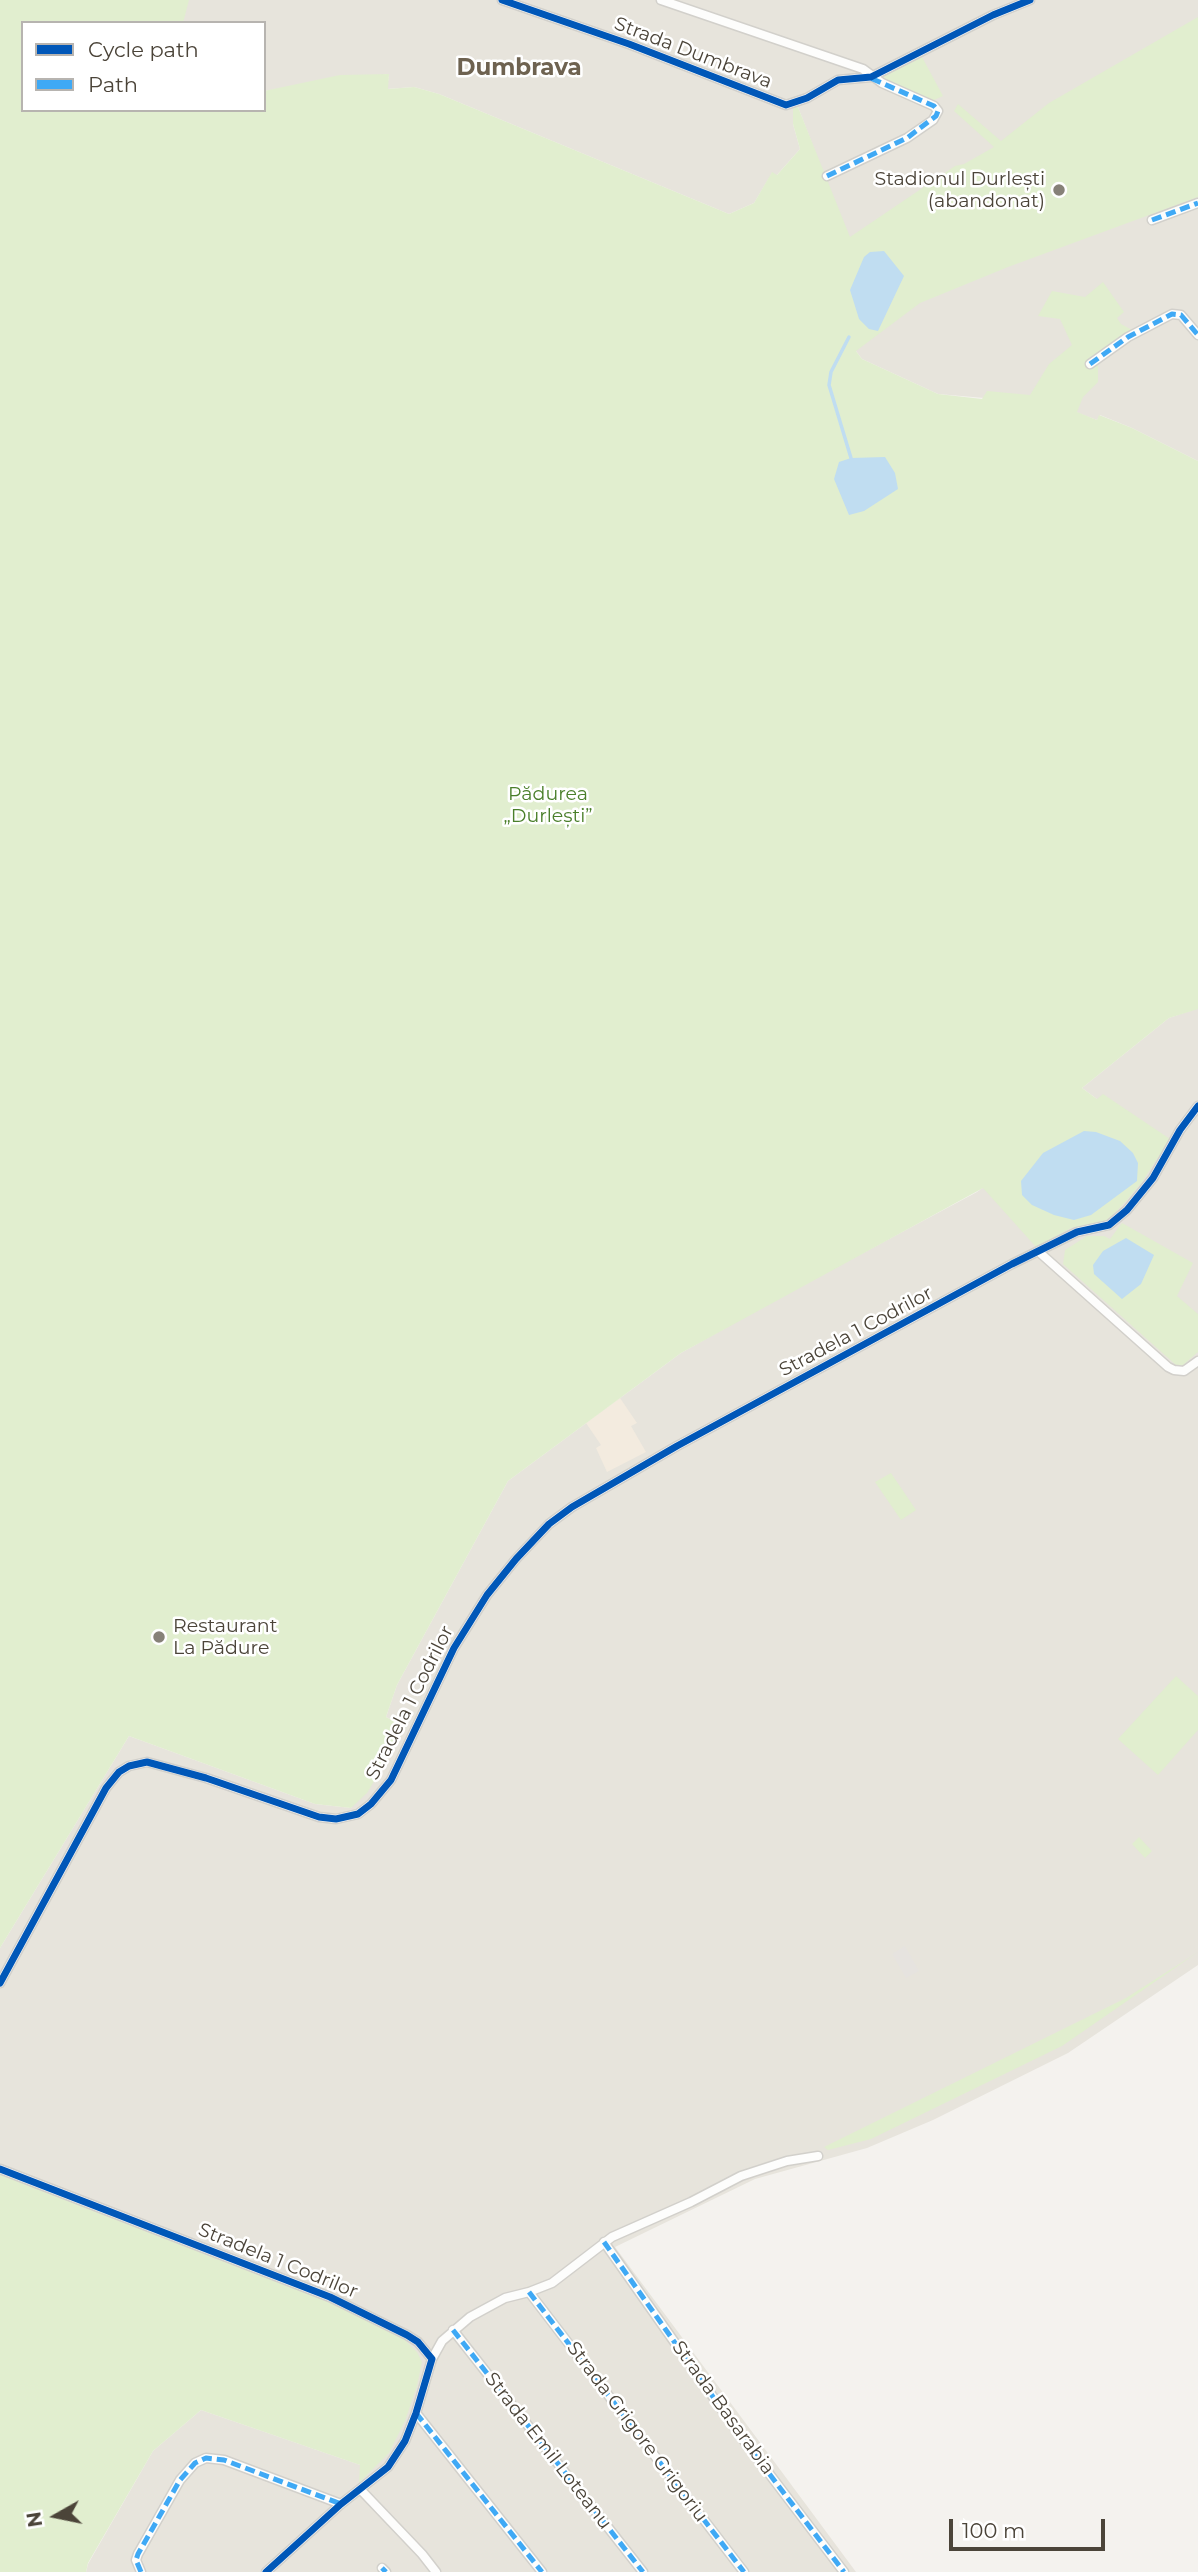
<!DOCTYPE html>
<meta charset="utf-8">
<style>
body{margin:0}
#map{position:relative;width:1198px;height:2572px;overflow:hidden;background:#f4f2ee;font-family:Montserrat,sans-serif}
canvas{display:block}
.legend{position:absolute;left:21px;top:21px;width:245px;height:91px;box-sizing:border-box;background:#fff;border:2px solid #b7b4b0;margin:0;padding:9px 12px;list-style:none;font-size:21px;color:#4b4439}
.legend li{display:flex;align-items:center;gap:14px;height:35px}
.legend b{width:35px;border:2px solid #b7b4b0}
.north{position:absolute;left:21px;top:2481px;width:70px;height:70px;-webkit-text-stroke:5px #fff;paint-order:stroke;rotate:261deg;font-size:19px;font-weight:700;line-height:28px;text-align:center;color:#4b4439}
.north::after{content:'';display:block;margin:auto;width:24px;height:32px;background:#4b4439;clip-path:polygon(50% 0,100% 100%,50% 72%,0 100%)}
.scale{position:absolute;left:949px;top:2519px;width:156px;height:32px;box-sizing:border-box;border:4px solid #4b4439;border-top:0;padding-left:9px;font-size:21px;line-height:24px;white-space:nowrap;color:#4b4439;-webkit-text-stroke:5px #fff;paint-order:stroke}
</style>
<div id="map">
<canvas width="1198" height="2572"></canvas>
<ul class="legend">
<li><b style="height:9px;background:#0057b8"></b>Cycle path</li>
<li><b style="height:9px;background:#3fa9f5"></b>Path</li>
</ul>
<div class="north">N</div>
<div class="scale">100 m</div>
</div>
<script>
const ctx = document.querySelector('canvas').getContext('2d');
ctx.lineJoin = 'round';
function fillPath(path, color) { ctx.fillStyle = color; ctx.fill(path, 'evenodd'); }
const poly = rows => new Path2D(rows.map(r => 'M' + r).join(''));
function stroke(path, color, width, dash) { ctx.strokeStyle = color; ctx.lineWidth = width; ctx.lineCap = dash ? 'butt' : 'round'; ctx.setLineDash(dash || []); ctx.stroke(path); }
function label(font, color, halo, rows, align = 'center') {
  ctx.font = font + ' Montserrat,sans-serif'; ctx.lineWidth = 5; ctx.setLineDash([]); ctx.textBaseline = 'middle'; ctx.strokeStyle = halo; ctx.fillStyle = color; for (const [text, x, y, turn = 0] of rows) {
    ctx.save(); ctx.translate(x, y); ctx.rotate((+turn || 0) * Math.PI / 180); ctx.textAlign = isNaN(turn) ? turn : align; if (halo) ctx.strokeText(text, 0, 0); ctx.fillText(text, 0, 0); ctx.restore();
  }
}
fillPath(poly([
 [0,0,1198,0,1198,461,1132,428,1100,415,1097,420,1054,404,938,394,862,359,856,351,826,180,798,107,793,109,793,124,800,149,776,176,772,173,754,203,729,214,439,94,414,87,387,89,389,74,264,91,264,23,44,23],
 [1195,1009,1198,1009,1198,1965,1068,2053,933,2120,867,2148,755,2179,615,2247,856,2572,86,2572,88,2564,153,2451,201,2410,366,2467,0,2178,0,1948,129,1736,315,1804,351,1808,405,1726,386,1717,397,1685,508,1481,681,1353,773,1301,977,1192,1097,1099,1082,1088,1169,1018]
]), '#e7e4dc');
fillPath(poly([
 [620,1398,637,1423,631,1426,646,1452,607,1472,596,1448,601,1445,586,1423]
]), '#f3ebdf');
fillPath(poly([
 [0,0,189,0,183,23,23,23,23,110,264,110,264,91,340,75,389,74,388,89,414,87,439,94,729,214,754,203,772,172,777,175,800,149,793,124,793,108,798,107,850,237,955,166,964,164,994,147,954,111,958,104,1001,141,1049,103,1198,17,1198,197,1008,267,920,303,856,351,862,359,938,394,982,399,987,391,1030,395,1049,364,1072,345,1060,319,1038,316,1052,291,1085,297,1103,282,1124,312,1117,318,1121,324,1132,330,1136,338,1129,339,1098,362,1098,382,1083,397,1077,412,1097,420,1099,415,1132,428,1198,461,1198,1009,1169,1018,1082,1088,1097,1099,1103,1094,1170,1139,1142,1182,1127,1200,1110,1218,1100,1223,1071,1228,1036,1247,983,1188,681,1353,508,1481,397,1685,386,1717,406,1727,367,1793,351,1808,315,1804,129,1736,0,1948],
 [922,57,943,96,934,100,886,81,882,76],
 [1122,1223,1193,1263,1177,1296,1198,1314,1198,1352,1183,1365,1176,1365,1063,1264,1065,1250,1087,1236,1104,1236,1110,1239],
 [891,1473,916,1510,901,1520,875,1482],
 [1176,1676,1198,1696,1198,1730,1158,1775,1118,1739],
 [1139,1837,1152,1851,1145,1858,1132,1844],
 [1198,1952,1062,2046,871,2139,828,2150,824,2147,1126,1998],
 [0,2173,339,2304,405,2340,417,2352,422,2362,417,2386,405,2421,389,2453,359,2483,360,2465,201,2410,153,2451,88,2563,86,2572,0,2572]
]), '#e1eecf');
fillPath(poly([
 [905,1946,919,1971,906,1978,892,1954]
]), '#e6e3df');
fillPath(poly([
 [884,251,904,276,878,331,869,329,859,319,850,290,864,257,870,252],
 [885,457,895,473,898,489,864,511,849,515,834,479,839,462,851,458],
 [1084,1131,1096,1132,1120,1141,1133,1153,1138,1163,1137,1181,1091,1215,1074,1220,1054,1215,1032,1205,1022,1195,1021,1181,1043,1153],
 [1126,1238,1154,1255,1141,1284,1122,1299,1094,1274,1093,1265,1103,1251]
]), '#c0ddf1');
stroke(poly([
 [849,337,831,372,829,385,851,458]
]), '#c0ddf1', 3.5);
const street = poly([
 [502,0,629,44,786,105,807,98,838,80,871,77,993,15,1030,0],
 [661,0,863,69,882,83,934,106,938,111,933,120,907,138,827,176],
 [1152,220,1198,203],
 [1090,364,1128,337,1172,314,1181,315,1198,335],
 [1039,1252,1168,1367,1174,1370,1184,1371,1198,1361],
 [0,1983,106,1788,119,1772,129,1766,147,1762,206,1778,319,1817,336,1819,358,1814,371,1804,391,1780,454,1648,487,1595,516,1559,549,1524,572,1507,677,1446,1012,1264,1077,1232,1109,1225,1127,1210,1153,1178,1180,1130,1198,1106],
 [0,2169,330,2297,407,2335,418,2342,432,2359,416,2413,405,2441,388,2467,341,2504,266,2572],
 [604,2242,742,2438,844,2572],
 [529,2292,744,2572],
 [453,2330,643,2572],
 [432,2359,442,2341,470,2317,505,2298,529,2292,552,2283,612,2237,691,2202,741,2176,787,2161,818,2156],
 [416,2413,542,2572],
 [360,2489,422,2554,436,2572],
 [382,2568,386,2572],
 [141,2572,136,2560,138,2554,180,2480,195,2463,206,2458,224,2460,341,2504]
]);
stroke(street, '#d2d0cb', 11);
stroke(street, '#fdfdfc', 8);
stroke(poly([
 [827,176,907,138,936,116,938,111,934,106,868,77],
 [1152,220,1198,203],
 [1090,364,1128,337,1172,314,1181,315,1198,335],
 [604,2242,742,2438,844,2572],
 [529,2292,744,2572],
 [453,2330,643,2572],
 [416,2413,542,2572],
 [382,2568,386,2572],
 [141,2572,136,2560,138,2554,180,2480,195,2463,206,2458,224,2460,341,2504]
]), '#3fa9f5', 5, [10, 5]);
stroke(poly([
 [502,0,629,44,786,105,807,98,838,80,871,77,993,15,1030,0],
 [0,1983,106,1788,119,1772,129,1766,147,1762,206,1778,319,1817,336,1819,358,1814,371,1804,391,1780,454,1648,487,1595,516,1559,549,1524,572,1507,677,1446,1012,1264,1077,1232,1109,1225,1127,1210,1153,1178,1180,1130,1198,1106],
 [0,2169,330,2297,407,2335,418,2342,432,2359,416,2413,405,2441,388,2467,341,2504,266,2572]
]), '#0057b8', 7);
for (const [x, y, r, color] of [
 [1059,190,7,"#868178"],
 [159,1637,7,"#868178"]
]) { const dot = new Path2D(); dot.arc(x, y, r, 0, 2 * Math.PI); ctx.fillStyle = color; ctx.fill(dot); stroke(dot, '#fff', 2.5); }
label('19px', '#4b4439', '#fff', [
 ["Strada Dumbrava",693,53,21],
 ["Stradela 1 Codrilor",856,1332,-28],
 ["Stradela 1 Codrilor",410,1703,-63],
 ["Stradela 1 Codrilor",278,2261,22],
 ["Strada Basarabia",723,2408,54],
 ["Strada Grigore Grigoriu",637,2432,53],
 ["Strada Emil Loteanu",548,2451,52]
]);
label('19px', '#4b4439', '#fff', [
 ["Stadionul Durlești",1045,179],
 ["(abandonat)",1045,201],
 ["Restaurant",173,1626,"left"],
 ["La Pădure",173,1648,"left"]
], 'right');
label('19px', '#4a7f2a', '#fff', [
 ["Pădurea",548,794],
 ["„Durlești”",548,816]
]);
label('bold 23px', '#6e6250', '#fff', [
 ["Dumbrava",519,68]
]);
</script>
